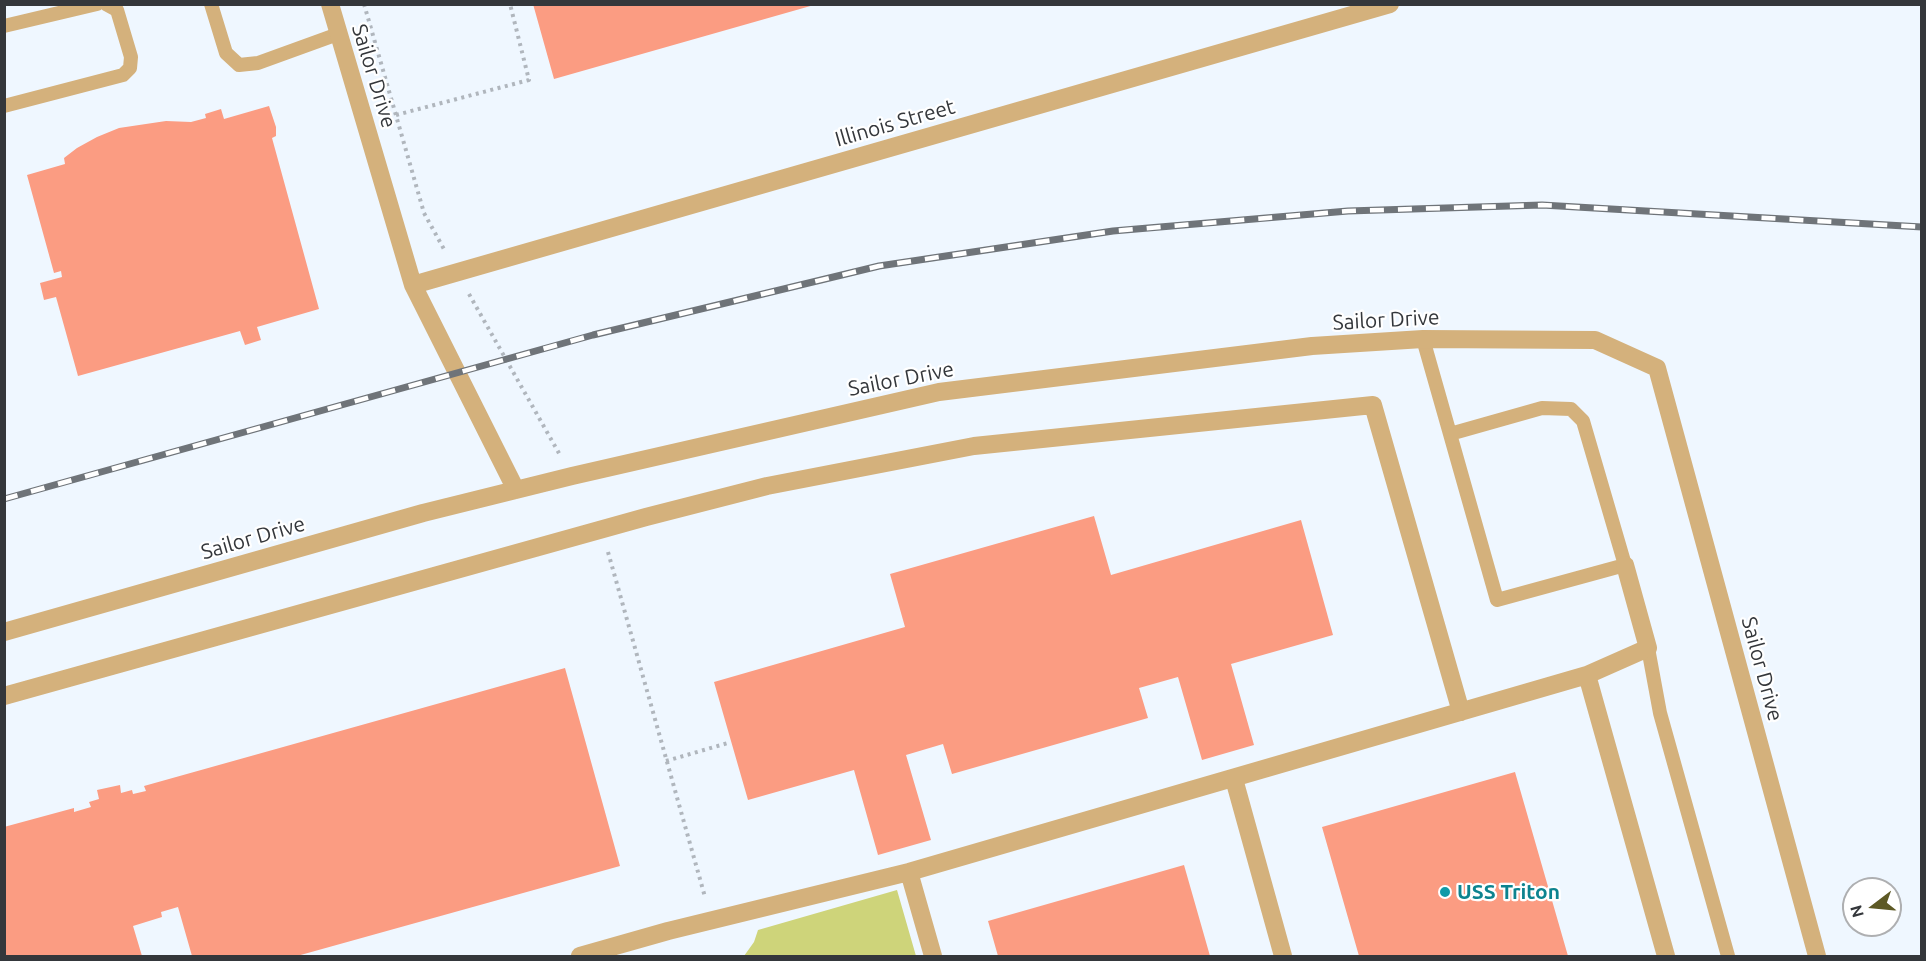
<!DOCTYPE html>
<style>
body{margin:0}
#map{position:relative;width:1926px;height:961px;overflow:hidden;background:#eff7ff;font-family:Ubuntu,sans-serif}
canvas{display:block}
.frame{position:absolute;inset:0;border:6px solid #34373b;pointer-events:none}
.north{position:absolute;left:1842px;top:877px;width:60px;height:60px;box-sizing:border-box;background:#fff;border:2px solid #aeafb1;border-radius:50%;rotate:254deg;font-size:16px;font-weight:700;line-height:24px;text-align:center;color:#34373b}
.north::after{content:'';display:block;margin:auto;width:21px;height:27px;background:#5d5925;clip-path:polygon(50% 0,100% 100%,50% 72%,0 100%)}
</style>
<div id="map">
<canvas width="1926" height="961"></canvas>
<div class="frame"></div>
<div class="north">N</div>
</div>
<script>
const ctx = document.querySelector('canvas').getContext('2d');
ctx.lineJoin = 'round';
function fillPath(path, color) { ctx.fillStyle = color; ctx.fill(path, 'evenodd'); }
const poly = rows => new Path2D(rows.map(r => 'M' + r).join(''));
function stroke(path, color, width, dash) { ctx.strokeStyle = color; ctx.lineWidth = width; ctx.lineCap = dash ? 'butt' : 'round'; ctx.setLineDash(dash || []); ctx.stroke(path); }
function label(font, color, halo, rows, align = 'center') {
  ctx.font = font + ' Ubuntu,sans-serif'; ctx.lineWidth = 4.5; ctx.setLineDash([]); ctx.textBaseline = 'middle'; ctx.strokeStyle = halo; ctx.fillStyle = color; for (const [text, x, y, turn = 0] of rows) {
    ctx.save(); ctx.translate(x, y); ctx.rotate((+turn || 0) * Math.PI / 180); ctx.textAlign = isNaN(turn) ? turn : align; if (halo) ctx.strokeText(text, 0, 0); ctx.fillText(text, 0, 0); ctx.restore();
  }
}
fillPath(poly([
 [897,890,916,956,744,956,754,942,758,930]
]), '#ced47a');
fillPath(poly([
 [533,4,814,4,814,5,554,79],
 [269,106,276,127,276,136,272,138,319,309,257,327,261,340,245,345,240,331,78,376,56,297,44,300,40,283,62,277,61,271,54,273,27,175,65,164,64,158,77,148,97,137,119,128,166,121,191,122,206,118,205,114,221,109,224,119],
 [1094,516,1111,575,1301,520,1333,635,1231,664,1254,745,1202,760,1178,677,1139,688,1148,718,952,774,943,744,906,755,931,840,878,855,854,770,748,800,714,682,905,627,890,574],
 [565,668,620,866,297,956,192,956,178,907,161,912,162,917,133,926,142,956,4,956,4,827,74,808,74,812,91,807,89,802,99,799,97,790,120,785,121,793,132,790,133,794,146,791,144,786],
 [1515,772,1568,956,1359,956,1322,827],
 [1184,865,1210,956,998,956,988,921]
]), '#fb9c82');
stroke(poly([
 [364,4,424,213,445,251],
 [396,115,529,80,510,4],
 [469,294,560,455],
 [608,552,705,897],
 [666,761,728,743]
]), '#b0b6bd', 4, [3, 4.5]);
stroke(poly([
 [211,4,226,53,239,65,258,63,338,34],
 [4,26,97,4],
 [4,106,123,75,130,68,131,57,117,10,106,4],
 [1423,339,1450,434,1497,600,1625,565,1583,421,1571,409,1542,408,1450,434],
 [1648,648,1660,713,1728,956]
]), '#d4b17c', 14);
stroke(poly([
 [330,4,413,285,516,490],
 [413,285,1390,4],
 [4,632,423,513,572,476,939,392,1312,346,1423,339,1595,340,1657,368,1817,956],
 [1587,675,1666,956],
 [4,696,646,517,767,486,974,446,1373,405,1461,712],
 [1234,779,1283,956],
 [909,872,933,956],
 [580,956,668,931,909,872,1587,675,1648,648,1625,565]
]), '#d4b17c', 18);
const rail = poly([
 [4,499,593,335,879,266,1113,231,1348,211,1542,205,1922,227]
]);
stroke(rail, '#6f7479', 7);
stroke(rail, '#fff', 4.5, [14]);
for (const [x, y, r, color] of [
 [1445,892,6,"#0f9aa8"]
]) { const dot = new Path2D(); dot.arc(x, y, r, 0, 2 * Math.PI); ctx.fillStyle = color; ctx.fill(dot); stroke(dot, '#fff', 2); }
label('21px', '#34373b', '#fff', [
 ["Sailor Drive",374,76,73],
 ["Illinois Street",895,123,-16],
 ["Sailor Drive",1386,320,-3],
 ["Sailor Drive",901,379,-11],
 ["Sailor Drive",253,538,-16],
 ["Sailor Drive",1762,669,75]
]);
label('bold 21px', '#0d838f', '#fff', [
 ["USS Triton",1457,892]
], 'left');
</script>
